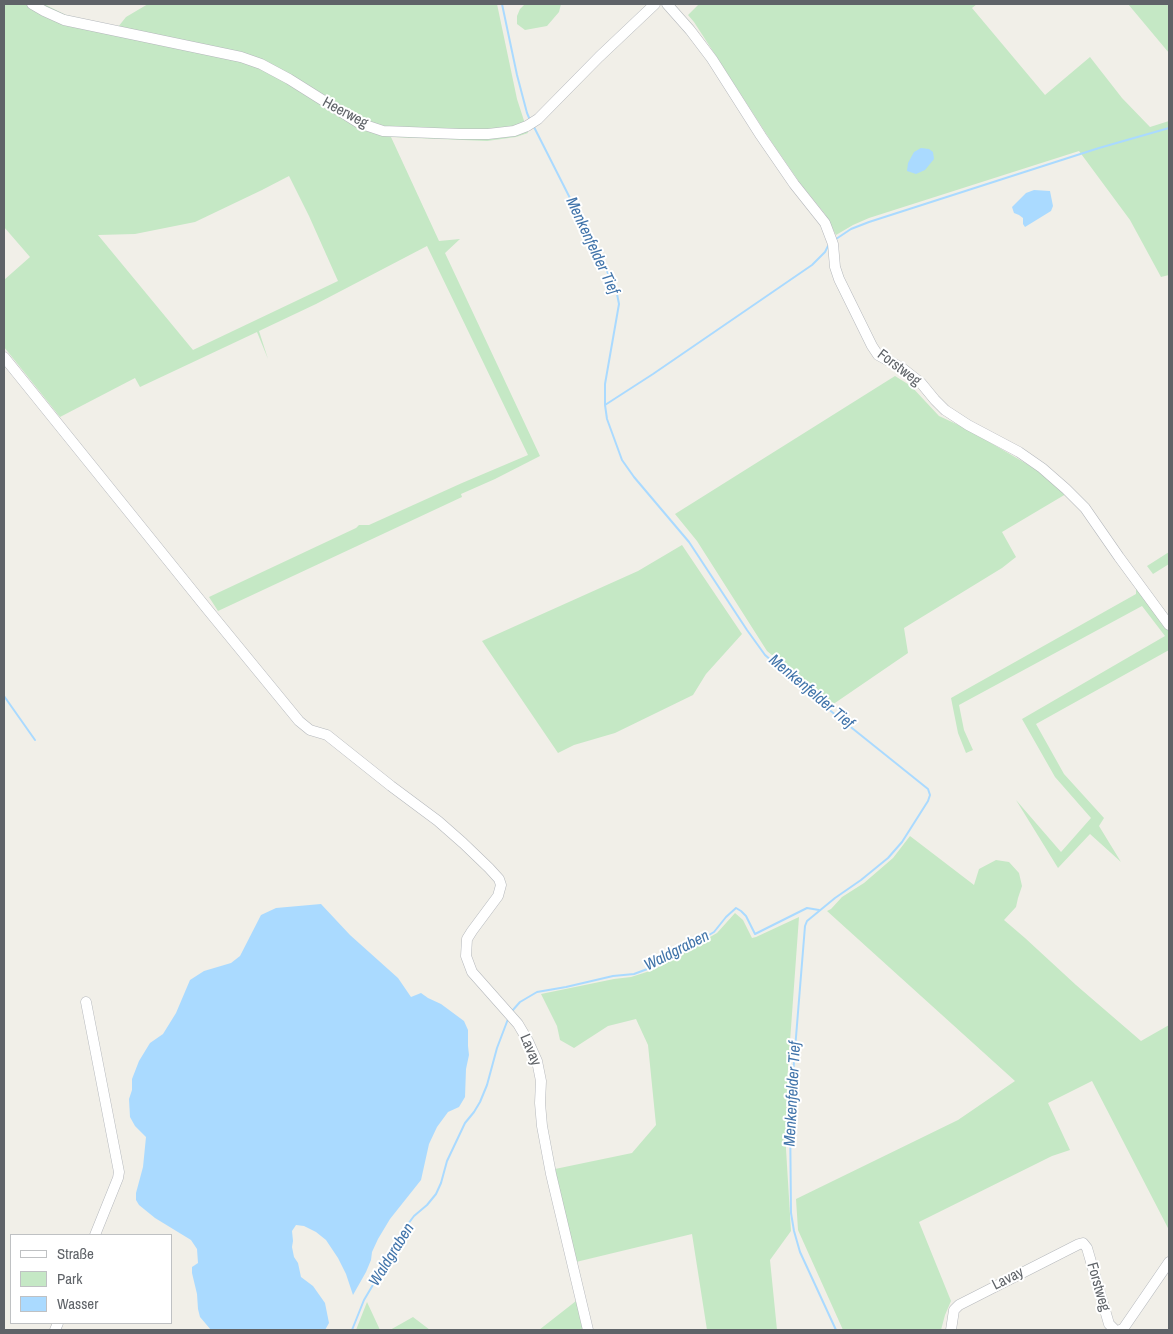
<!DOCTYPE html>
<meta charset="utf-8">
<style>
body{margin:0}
#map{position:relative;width:1173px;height:1334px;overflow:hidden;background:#f1efe8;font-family:"Archivo Narrow",sans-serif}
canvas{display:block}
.frame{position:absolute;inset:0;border:5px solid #5f6368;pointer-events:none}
.legend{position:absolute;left:10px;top:1234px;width:162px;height:90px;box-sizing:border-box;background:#fff;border:1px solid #bfc1c3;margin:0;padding:6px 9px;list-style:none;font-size:15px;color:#5f6368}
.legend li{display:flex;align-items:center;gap:10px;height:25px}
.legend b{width:25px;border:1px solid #bfc1c3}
</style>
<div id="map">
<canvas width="1173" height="1334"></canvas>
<div class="frame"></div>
<ul class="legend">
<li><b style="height:6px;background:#fff"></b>Straße</li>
<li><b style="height:14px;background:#c5e8c5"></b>Park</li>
<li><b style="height:14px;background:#aadaff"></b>Wasser</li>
</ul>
</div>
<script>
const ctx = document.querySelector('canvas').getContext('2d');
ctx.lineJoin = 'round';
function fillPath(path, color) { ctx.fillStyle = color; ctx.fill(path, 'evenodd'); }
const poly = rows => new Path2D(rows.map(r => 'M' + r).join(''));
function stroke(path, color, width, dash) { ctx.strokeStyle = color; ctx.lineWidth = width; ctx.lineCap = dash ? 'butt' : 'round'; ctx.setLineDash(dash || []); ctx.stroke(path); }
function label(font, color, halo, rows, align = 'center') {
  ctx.font = font + ' "Archivo Narrow",sans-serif'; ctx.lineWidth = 4; ctx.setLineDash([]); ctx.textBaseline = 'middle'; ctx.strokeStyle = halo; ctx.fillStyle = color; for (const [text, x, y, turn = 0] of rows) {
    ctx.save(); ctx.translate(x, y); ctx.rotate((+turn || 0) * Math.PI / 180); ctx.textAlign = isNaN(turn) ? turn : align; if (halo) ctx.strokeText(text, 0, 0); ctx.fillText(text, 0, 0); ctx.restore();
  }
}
fillPath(poly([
 [4,4,44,4,66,15,118,27,126,17,148,4,497,4,517,99,528,133,516,137,487,141,391,137,439,241,460,239,445,253,540,456,495,479,461,494,462,497,218,611,209,597,356,528,359,525,369,525,462,483,528,455,427,246,316,304,259,331,268,359,257,332,140,387,135,378,60,417,4,347,4,280,30,257,4,227],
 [289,176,309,216,338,281,193,350,98,235,135,234,195,222,262,190],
 [525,4,561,4,559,12,547,26,525,30,517,24,517,16,520,9],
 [699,4,977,4,972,8,1045,95,1090,57,1122,98,1150,127,1169,121,1169,275,1161,277,1130,220,1079,151,869,218,853,225,836,235,825,214,800,183,771,141,694,22,688,15],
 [1128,4,1169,4,1169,53],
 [895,376,911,386,939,416,965,428,1039,471,1066,494,1002,532,1016,557,1002,568,904,628,908,653,832,705,767,651,697,541,675,514],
 [682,545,742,634,706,674,693,695,615,733,574,745,558,753,482,641,638,571],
 [1169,552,1169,564,1153,574,1147,566],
 [1136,573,1169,616,1169,650,1036,724,1064,774,1104,818,1099,826,1121,862,1090,834,1058,868,1016,800,1061,852,1091,818,1055,777,1022,719,1165,636,1142,606,959,705,964,730,973,750,966,753,958,733,951,698,1136,594],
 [910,836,974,885,979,869,996,860,1009,862,1019,873,1022,886,1018,898,1016,907,1004,920,1025,938,1076,985,1141,1041,1169,1025,1169,1230,1092,1081,1048,1103,1070,1150,1052,1156,919,1222,951,1301,945,1315,941,1330,843,1330,798,1230,796,1199,958,1120,1015,1081,827,911,831,909,842,897,864,883,893,858],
 [735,913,743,920,752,938,756,937,799,917,787,1083,786,1149,791,1231,770,1260,777,1330,707,1330,692,1234,576,1262,555,1169,632,1153,656,1125,648,1045,636,1019,608,1026,574,1048,560,1040,557,1026,541,994,614,979,631,977,653,970,677,957,693,944,703,941,717,933],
 [576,1301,583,1330,539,1330],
 [367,1302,380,1330,356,1330],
 [413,1317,430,1330,390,1330]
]), '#c5e8c5');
fillPath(poly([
 [921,148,929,149,933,152,934,159,925,170,916,174,907,171,908,163,914,152],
 [1034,190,1050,191,1053,206,1051,211,1025,227,1023,224,1023,218,1019,215,1014,213,1012,207,1026,193],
 [321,904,350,935,398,978,411,997,421,993,428,998,441,1004,464,1021,468,1030,468,1046,469,1055,466,1069,465,1097,459,1107,448,1112,437,1127,429,1144,421,1180,390,1219,378,1239,372,1252,371,1260,366,1272,353,1295,346,1274,338,1258,326,1240,316,1232,304,1226,296,1225,292,1231,293,1241,292,1247,294,1257,298,1263,301,1277,313,1286,325,1303,329,1323,325,1330,211,1330,200,1317,198,1309,197,1294,192,1273,192,1267,198,1263,197,1249,191,1240,155,1218,139,1205,136,1200,136,1193,143,1167,146,1137,135,1126,130,1117,129,1099,132,1090,132,1079,139,1061,150,1043,163,1034,176,1013,190,980,204,971,231,963,240,956,261,915,276,908]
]), '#aadaff');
stroke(poly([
 [502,4,517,75,527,113,530,120],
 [534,127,616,289,619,304,605,384,605,405,607,419,622,460,634,477,689,542,747,630,765,655,827,708,928,789,930,795,928,801,902,842,888,858,861,880,835,898,807,921,805,926,790,1111,791,1213,794,1231,800,1252,836,1330],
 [836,239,851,229,869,222,1099,148,1169,128],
 [605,405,653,374,812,265,825,252,828,246],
 [4,696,35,740],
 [512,1011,520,1002,537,992,566,987,613,976,634,974,650,968,674,956,692,941,704,938,714,932,726,917,736,908,741,911,746,916,755,934,807,908,819,910],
 [352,1330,364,1300,380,1273,402,1232,414,1216,427,1205,436,1194,441,1183,447,1161,465,1123,474,1112,480,1102,487,1085,497,1048,508,1019]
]), '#aadaff', 2);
const minor = poly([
 [32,4,44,11,64,20,241,57,261,64,289,79,359,123,383,131,460,134,488,134,514,131,527,126,538,119,599,57,655,4],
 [667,4,690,30,712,59,761,136,794,184,825,223,833,244,835,267,839,279,872,346,878,355,902,368,921,383,935,400,945,410,968,425,1019,452,1042,468,1066,489,1085,508,1119,557,1169,625],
 [4,357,208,610,299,721,310,730,327,735,391,786,438,821,463,843,489,868,499,879,501,885,498,896,472,931,467,939,466,956,472,972,518,1024,528,1041,537,1061,541,1081,540,1103,542,1126,551,1174,588,1330],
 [86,1002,119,1172,118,1178,95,1235],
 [55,1330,58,1323],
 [951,1330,954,1310,959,1305,1079,1244,1083,1243,1087,1248,1109,1324,1115,1330],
 [1120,1330,1123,1329,1169,1262]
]);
stroke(minor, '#b5b8bc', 11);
stroke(minor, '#fff', 10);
label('15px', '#5f6368', '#fff', [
 ["Heerweg",345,113,28],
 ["Forstweg",899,368,37],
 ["Lavay",530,1050,67],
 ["Lavay",1008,1279,-27],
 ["Forstweg",1098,1287,74]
]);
label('italic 16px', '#4174aa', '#fff', [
 ["Menkenfelder Tief",592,246,65],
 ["Menkenfelder Tief",811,692,40],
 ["Waldgraben",677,951,-27],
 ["Menkenfelder Tief",793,1094,-87],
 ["Waldgraben",392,1255,-58]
]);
</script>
